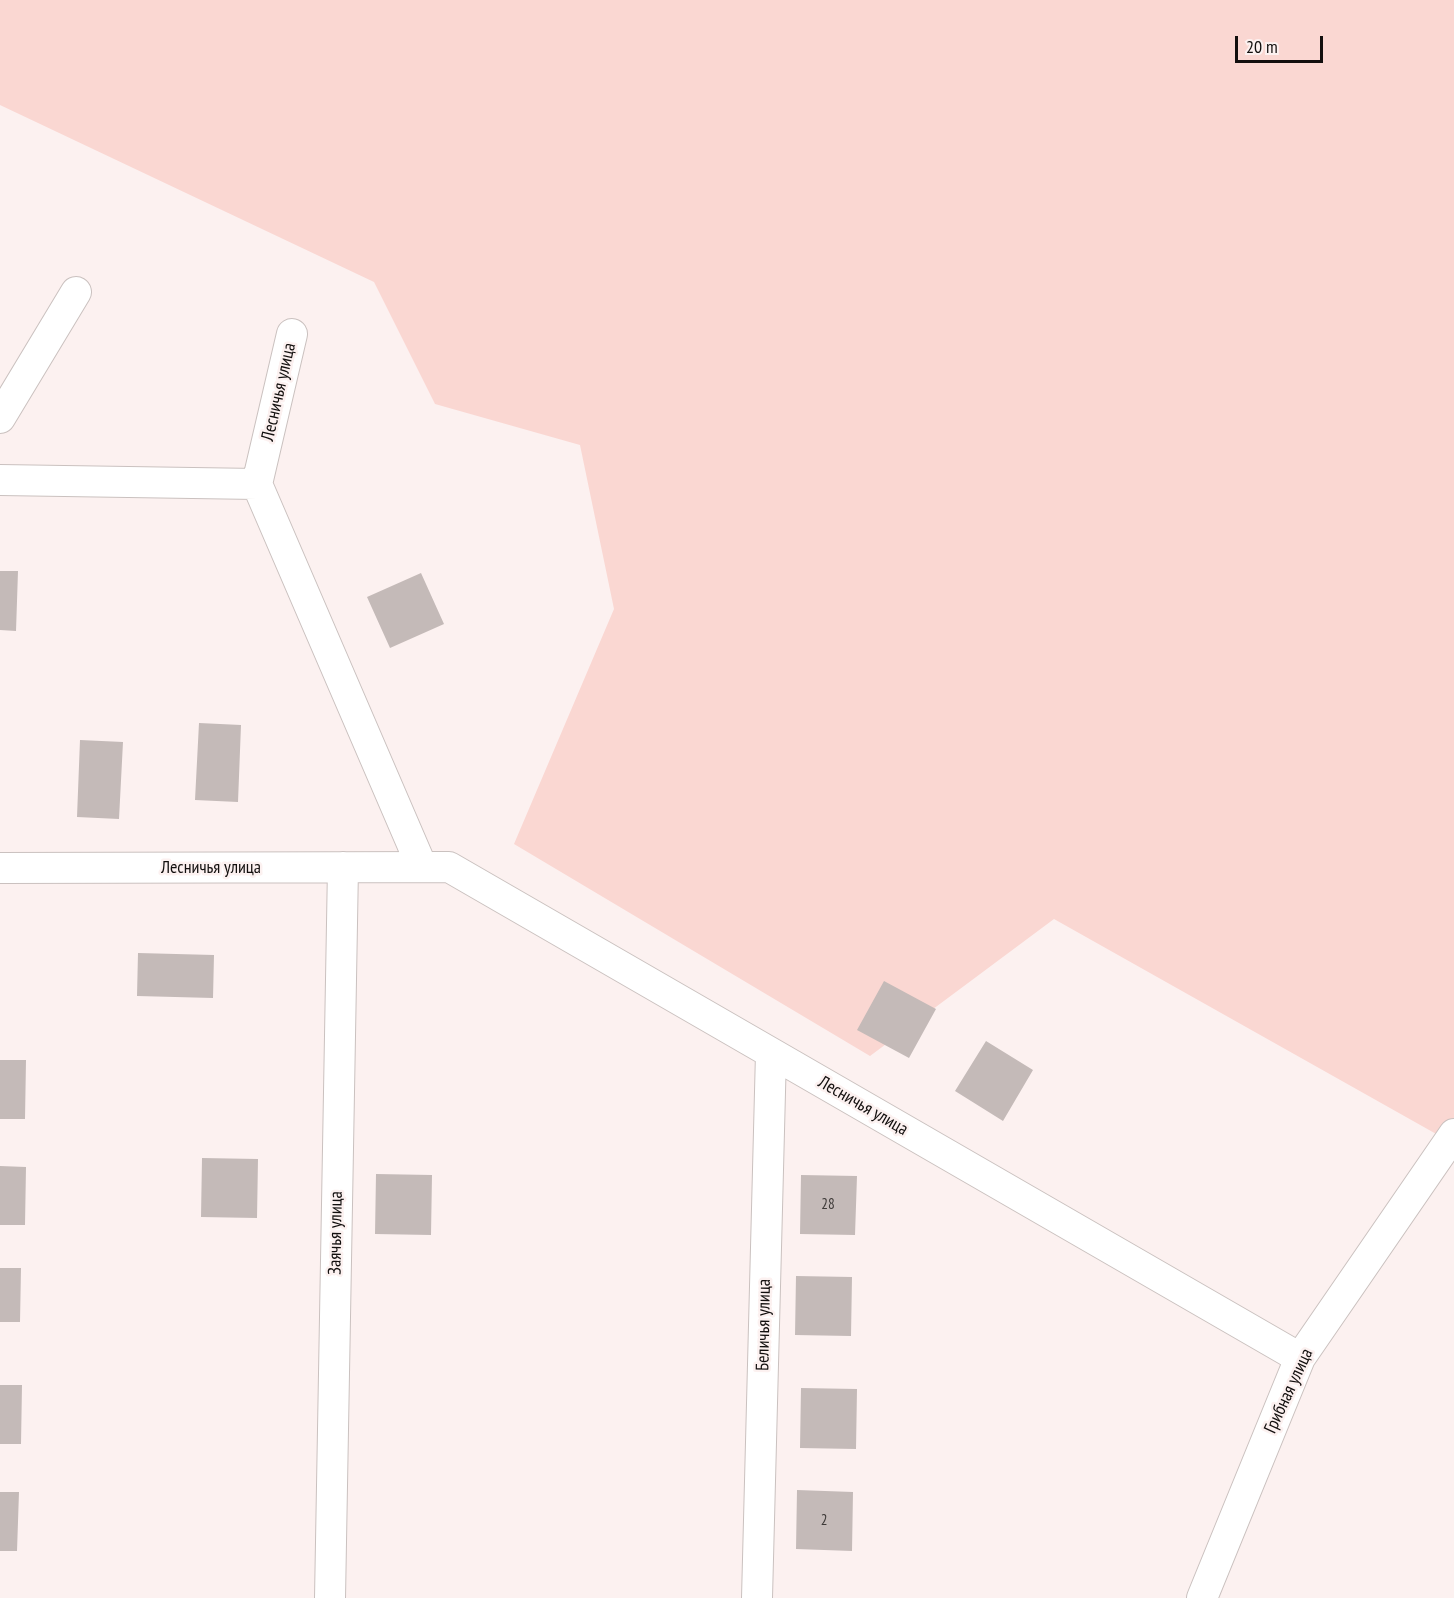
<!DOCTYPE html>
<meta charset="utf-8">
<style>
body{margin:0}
#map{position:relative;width:1454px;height:1598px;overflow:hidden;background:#fcf1f0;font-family:"PT Sans Narrow",sans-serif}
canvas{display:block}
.scale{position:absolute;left:1235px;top:36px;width:88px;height:27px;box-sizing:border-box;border:3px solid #120f0e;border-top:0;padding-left:8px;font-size:18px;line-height:21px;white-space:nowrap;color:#120f0e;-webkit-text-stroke:4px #fcf1f0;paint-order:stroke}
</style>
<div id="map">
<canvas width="1454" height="1598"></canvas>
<div class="scale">20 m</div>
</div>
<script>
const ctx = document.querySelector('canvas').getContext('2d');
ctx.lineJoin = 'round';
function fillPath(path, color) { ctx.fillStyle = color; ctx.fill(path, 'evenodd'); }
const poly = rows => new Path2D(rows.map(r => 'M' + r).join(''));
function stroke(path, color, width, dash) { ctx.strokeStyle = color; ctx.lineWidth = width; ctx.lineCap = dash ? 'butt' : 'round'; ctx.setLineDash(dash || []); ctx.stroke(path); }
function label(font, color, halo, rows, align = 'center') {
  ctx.font = font + ' "PT Sans Narrow",sans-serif'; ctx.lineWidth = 5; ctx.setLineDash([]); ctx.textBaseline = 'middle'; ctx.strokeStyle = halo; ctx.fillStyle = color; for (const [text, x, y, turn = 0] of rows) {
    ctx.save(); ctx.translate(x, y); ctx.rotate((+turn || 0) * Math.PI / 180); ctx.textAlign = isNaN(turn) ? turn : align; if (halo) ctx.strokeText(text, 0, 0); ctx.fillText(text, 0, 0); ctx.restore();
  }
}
fillPath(poly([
 [0,0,1454,0,1454,1144,1054,919,870,1056,514,844,614,609,580,445,435,404,374,282,0,105]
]), '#fad7d2');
fillPath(poly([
 [0,571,18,571,16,631,0,630],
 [421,573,444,624,390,648,367,597],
 [199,723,241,725,238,802,195,800],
 [80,740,123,742,119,819,77,817],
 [138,953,214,955,213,998,137,996],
 [884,981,936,1009,909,1058,857,1030],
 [986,1041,1033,1070,1003,1121,955,1091],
 [0,1060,26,1060,25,1119,0,1119],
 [202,1158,258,1159,257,1218,201,1217],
 [0,1166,26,1167,25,1225,0,1225],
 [376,1174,432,1175,431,1235,375,1234],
 [801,1175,857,1176,855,1235,800,1234],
 [0,1268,21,1268,20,1322,0,1322],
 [796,1276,852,1277,851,1336,795,1335],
 [0,1385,22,1385,21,1444,0,1444],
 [801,1388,857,1389,856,1449,800,1448],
 [797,1490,853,1492,852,1551,796,1549],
 [0,1492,19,1492,17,1551,0,1551]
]), '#c4bab8');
const minor = poly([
 [0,418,76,292],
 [0,480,257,484,422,867],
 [257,484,292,334],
 [0,868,449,867,1300,1358],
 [330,1598,343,867],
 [757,1598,771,1053],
 [1202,1598,1300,1358,1454,1134]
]);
stroke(minor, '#cac1bf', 32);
stroke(minor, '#fff', 30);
label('15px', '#3e3a38', null, [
 ["28",828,1205],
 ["2",824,1521]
]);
label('18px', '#120f0e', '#fcf1f0', [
 ["Лесничья улица",279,392,-77],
 ["Лесничья улица",211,868],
 ["Лесничья улица",863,1106,30],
 ["Заячья улица",336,1233,-89],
 ["Беличья улица",764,1325,-89],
 ["Грибная улица",1289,1391,-65]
]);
</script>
